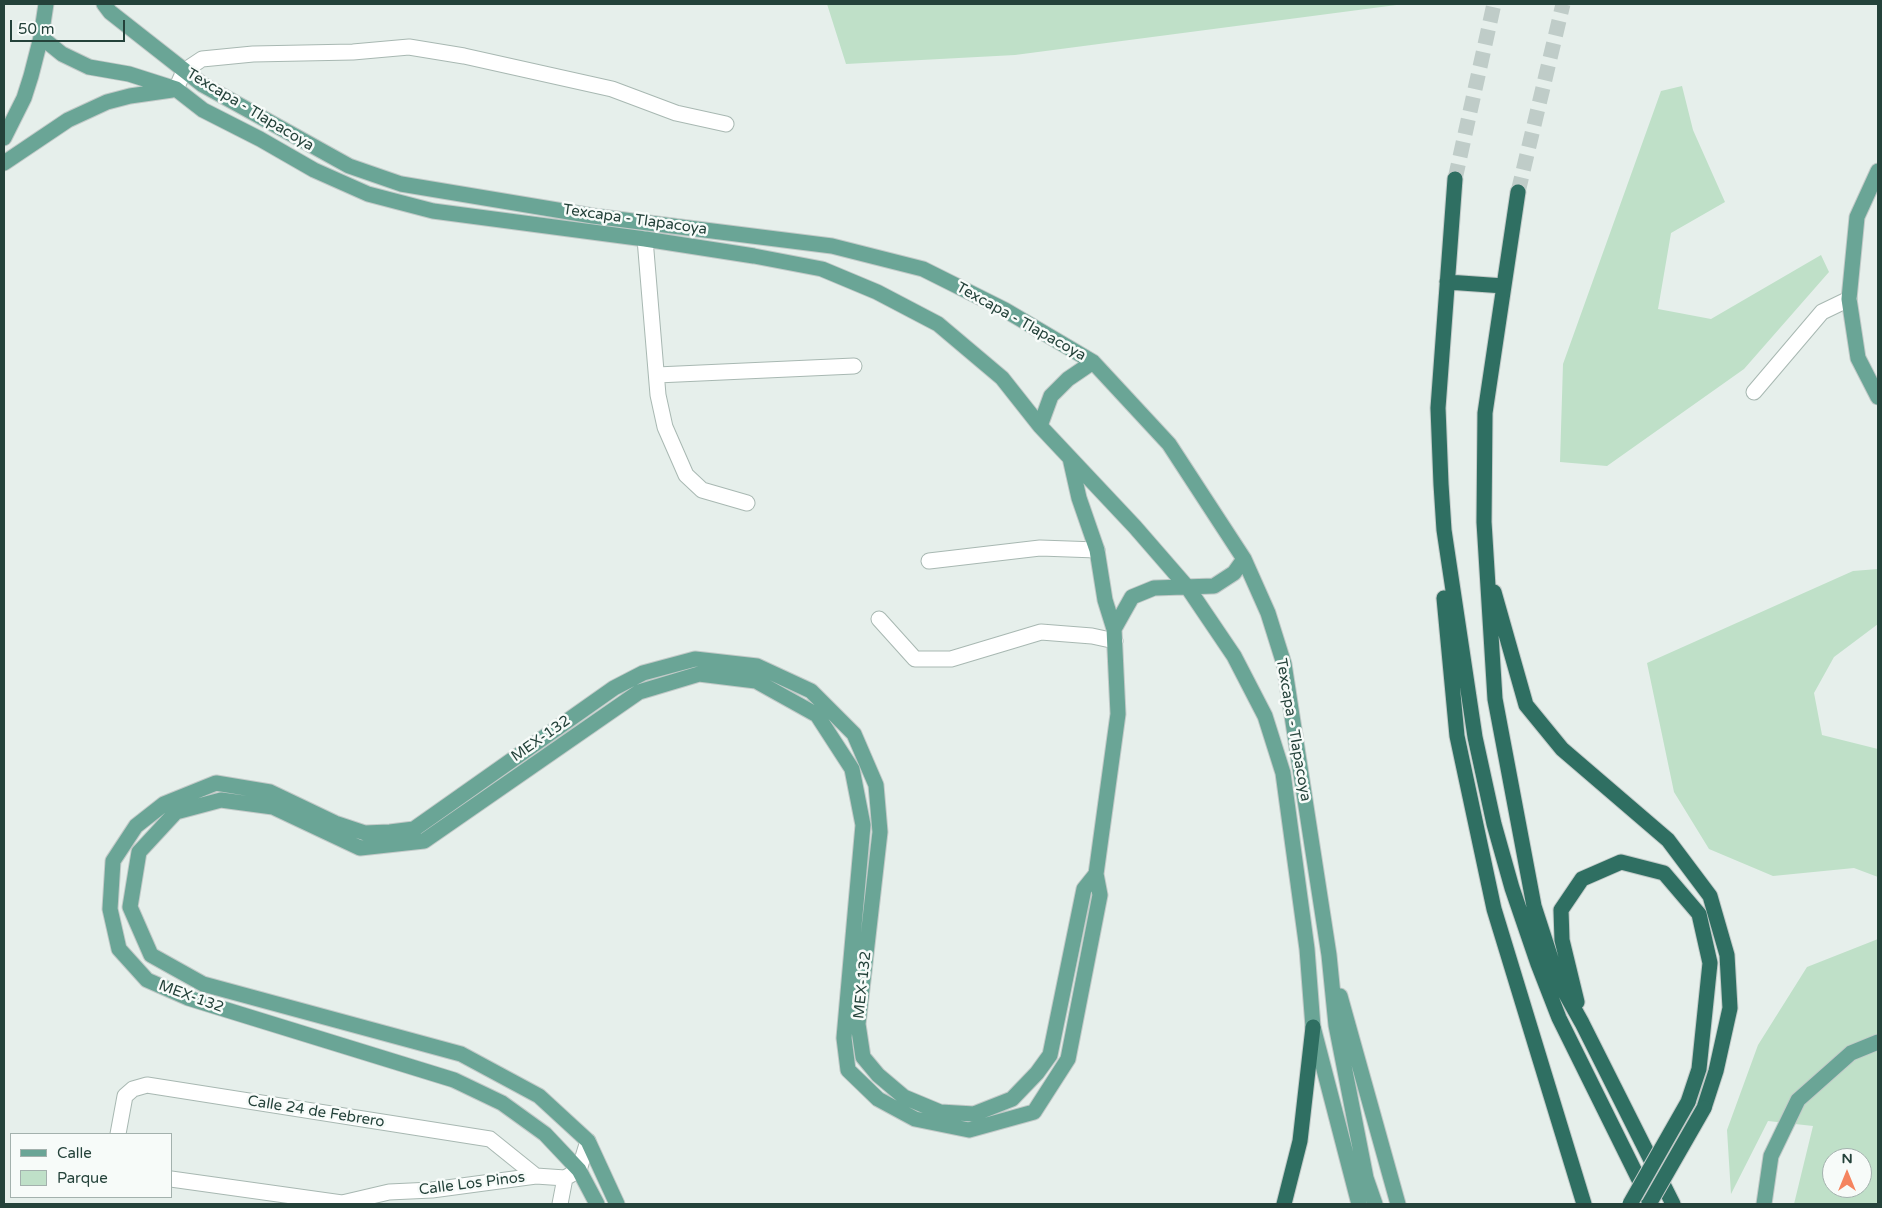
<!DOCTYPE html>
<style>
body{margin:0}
#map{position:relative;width:1882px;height:1208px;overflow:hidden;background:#e6efeb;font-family:"Varela Round",sans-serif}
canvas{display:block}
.frame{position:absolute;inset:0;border:5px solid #24423a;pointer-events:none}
.legend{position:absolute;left:10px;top:1133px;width:162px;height:65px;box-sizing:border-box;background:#f7fbf9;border:1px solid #a3b1ad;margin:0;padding:6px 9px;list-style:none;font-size:15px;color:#24423a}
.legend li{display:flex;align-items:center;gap:10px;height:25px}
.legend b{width:25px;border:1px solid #a3b1ad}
.north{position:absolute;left:1822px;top:1148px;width:50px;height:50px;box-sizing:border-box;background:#f7fbf9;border:1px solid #a3b1ad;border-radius:50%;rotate:0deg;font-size:14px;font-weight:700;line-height:20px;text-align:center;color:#24423a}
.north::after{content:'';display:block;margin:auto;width:18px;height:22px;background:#f4845f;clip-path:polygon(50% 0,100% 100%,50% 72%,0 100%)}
.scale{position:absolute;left:10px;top:20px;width:115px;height:22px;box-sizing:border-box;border:2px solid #24423a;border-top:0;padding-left:6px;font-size:15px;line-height:18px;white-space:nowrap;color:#24423a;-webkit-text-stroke:4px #f7fbf9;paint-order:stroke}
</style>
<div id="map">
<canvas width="1882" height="1208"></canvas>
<div class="frame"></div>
<ul class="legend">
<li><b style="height:6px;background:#6aa596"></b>Calle</li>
<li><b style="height:14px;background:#bfe0c8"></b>Parque</li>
</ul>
<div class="north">N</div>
<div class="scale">50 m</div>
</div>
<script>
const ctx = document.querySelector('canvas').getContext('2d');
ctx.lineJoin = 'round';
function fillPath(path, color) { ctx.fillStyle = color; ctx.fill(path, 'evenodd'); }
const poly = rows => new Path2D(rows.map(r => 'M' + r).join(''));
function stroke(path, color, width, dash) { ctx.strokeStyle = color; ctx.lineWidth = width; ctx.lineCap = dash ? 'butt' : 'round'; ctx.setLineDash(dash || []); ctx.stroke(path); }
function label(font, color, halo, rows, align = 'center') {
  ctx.font = font + ' "Varela Round",sans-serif'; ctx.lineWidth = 5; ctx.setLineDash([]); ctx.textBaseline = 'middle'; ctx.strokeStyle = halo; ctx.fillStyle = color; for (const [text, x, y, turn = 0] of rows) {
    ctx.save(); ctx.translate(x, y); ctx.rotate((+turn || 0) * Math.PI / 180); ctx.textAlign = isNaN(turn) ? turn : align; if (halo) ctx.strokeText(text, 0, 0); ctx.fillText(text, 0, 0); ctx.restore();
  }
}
fillPath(poly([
 [827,4,1404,4,1015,55,846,64],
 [1682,86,1693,130,1725,202,1671,233,1658,309,1711,319,1821,255,1829,272,1744,369,1607,466,1560,462,1563,364,1661,91],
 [1878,569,1878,624,1834,657,1814,693,1822,735,1878,749,1878,877,1854,868,1773,876,1709,849,1674,792,1647,663,1853,571],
 [1878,939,1878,1204,1794,1204,1813,1126,1768,1121,1731,1194,1727,1130,1758,1045,1807,967],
 [1832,1158,1862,1158,1862,1188,1832,1188]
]), '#bfe0c8');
stroke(poly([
 [1455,179,1494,4],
 [1518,192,1563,4]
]), '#bfccc8', 15, [15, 8]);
const minor = poly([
 [176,89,184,71,202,59,253,54,353,52,409,47,464,56,612,89,676,113,726,124],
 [645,239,658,395,665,427,686,475,702,490,747,503],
 [657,375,854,366],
 [1754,392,1822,312,1849,299],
 [929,561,1040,548,1097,550],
 [879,619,915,659,951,659,1041,632,1092,636,1115,641],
 [118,1134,125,1096,133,1089,147,1085,490,1139,536,1176],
 [171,1179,342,1203,389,1192,432,1190,536,1176,565,1178],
 [560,1204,565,1178,579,1170,588,1141]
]);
const major = poly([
 [104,4,110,12,203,85,349,166,401,184,593,216,832,246,923,269,1005,310,1093,362,1169,444,1244,559,1268,613,1284,664,1329,955,1336,1025,1366,1178,1375,1204],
 [41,37,62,54,89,67,129,74,176,89,203,110,260,139,314,170,368,194,433,211,645,239,754,256,822,269,877,292,938,324,1002,378,1040,426,1135,527,1188,588,1234,656,1265,716,1283,773,1307,949,1313,1027,1359,1204],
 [4,138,24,98,31,76,41,37,46,4],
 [4,163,68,120,107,102,130,96,172,90],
 [1878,171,1857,217,1849,299,1858,358,1878,397],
 [1040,426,1051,396,1068,379,1093,362],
 [1114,629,1132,597,1154,588,1214,586,1234,573,1244,559],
 [1340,996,1398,1204],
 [597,1204,579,1170,545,1134,502,1103,454,1080,188,998,147,980,119,949,110,909,113,861,136,826,164,804,216,783,270,792,335,823,365,833,390,832,414,829,614,688,643,673,695,659,757,666,811,691,854,734,876,785,880,832,858,1024,863,1057,878,1075,904,1097,940,1112,974,1114,1012,1099,1037,1073,1050,1055,1084,889,1096,874],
 [617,1204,588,1141,539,1096,461,1054,203,984,151,955,130,907,139,852,176,812,221,800,273,807,360,848,424,841,639,692,699,674,756,681,817,715,852,769,863,825,844,1038,848,1070,878,1099,915,1119,969,1130,1034,1112,1068,1059,1100,895,1096,874,1118,714,1114,629,1105,600,1097,550,1079,498,1070,458],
 [1764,1204,1771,1156,1798,1100,1851,1053,1878,1042]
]);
const highway = poly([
 [1455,179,1438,408,1441,484,1444,530,1475,737,1494,824,1512,888,1538,964,1559,1018,1651,1204],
 [1518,192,1485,413,1484,522,1495,699,1534,906,1558,980,1582,1023,1673,1204],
 [1447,282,1504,286],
 [1494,592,1526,705,1562,749,1668,840,1710,896,1727,955,1730,1008,1716,1071,1704,1108],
 [1444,598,1457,736,1494,909,1584,1204],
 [1577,1002,1562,940,1561,910,1582,879,1621,862,1664,873,1699,914,1710,963,1699,1069,1688,1102],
 [1284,1204,1300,1141,1313,1027]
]);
stroke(minor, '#a8b8b2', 17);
stroke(major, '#c2cac8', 17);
stroke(highway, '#c2cac8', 17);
stroke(minor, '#fff', 15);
stroke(major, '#6aa596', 15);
stroke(highway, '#2f6f62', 15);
const highwayBridge = poly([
 [1630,1204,1688,1102],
 [1649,1204,1704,1108]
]);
stroke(highwayBridge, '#c2cac8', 17, []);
stroke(highwayBridge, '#2f6f62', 15);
label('15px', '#24423a', '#f7fbf9', [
 ["Texcapa - Tlapacoya",250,110,31],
 ["Texcapa - Tlapacoya",635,220,8],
 ["Texcapa - Tlapacoya",1021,322,29],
 ["Texcapa - Tlapacoya",1293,730,80],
 ["MEX-132",541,739,-35],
 ["MEX-132",863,985,-84],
 ["MEX-132",191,997,20],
 ["Calle 24 de Febrero",316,1112,9],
 ["Calle Los Pinos",472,1184,-7]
]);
</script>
